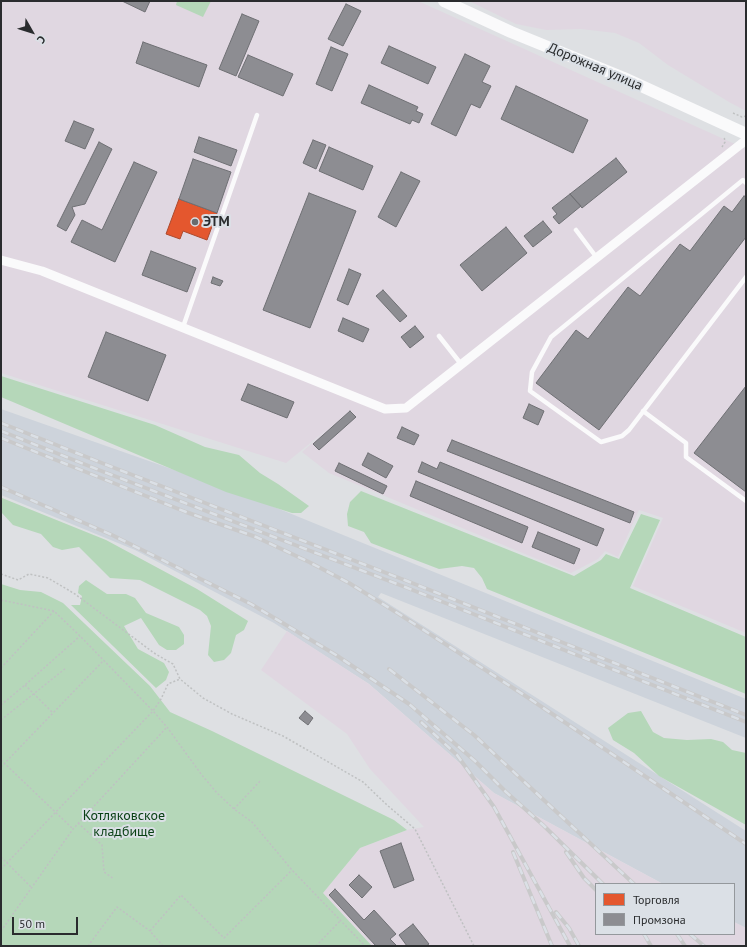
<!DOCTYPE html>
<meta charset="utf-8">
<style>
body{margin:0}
#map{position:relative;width:747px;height:947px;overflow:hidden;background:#dee0e3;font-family:"PT Sans",sans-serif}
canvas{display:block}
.frame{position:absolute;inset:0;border:2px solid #2a2c2e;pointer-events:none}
.legend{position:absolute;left:595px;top:883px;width:140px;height:52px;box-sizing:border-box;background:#dbe0e6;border:1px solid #94989c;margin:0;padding:5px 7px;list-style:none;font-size:12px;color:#2a2c2e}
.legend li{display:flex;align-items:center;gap:8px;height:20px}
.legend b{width:20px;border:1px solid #94989c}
.north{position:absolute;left:12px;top:12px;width:40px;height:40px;-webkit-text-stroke:3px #dbe0e6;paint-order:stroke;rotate:129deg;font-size:11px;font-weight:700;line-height:16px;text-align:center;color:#2a2c2e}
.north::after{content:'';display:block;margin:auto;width:14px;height:18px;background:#2a2c2e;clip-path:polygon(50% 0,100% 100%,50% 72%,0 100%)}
.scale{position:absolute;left:12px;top:917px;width:66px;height:18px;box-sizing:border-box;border:2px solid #2a2c2e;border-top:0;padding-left:5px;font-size:12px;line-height:14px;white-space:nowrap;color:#2a2c2e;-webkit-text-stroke:3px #dbe0e6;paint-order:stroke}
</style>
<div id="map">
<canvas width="747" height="947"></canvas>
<div class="frame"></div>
<ul class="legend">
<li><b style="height:11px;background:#e4572e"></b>Торговля</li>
<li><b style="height:11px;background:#8d8d92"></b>Промзона</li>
</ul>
<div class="north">С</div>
<div class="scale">50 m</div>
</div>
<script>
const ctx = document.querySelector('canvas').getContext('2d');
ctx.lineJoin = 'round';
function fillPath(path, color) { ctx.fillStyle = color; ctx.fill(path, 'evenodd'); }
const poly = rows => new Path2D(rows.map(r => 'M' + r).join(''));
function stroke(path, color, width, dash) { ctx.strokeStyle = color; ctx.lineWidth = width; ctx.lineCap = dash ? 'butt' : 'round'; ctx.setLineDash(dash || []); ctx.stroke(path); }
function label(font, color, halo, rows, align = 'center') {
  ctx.font = font + ' "PT Sans",sans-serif'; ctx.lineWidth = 4; ctx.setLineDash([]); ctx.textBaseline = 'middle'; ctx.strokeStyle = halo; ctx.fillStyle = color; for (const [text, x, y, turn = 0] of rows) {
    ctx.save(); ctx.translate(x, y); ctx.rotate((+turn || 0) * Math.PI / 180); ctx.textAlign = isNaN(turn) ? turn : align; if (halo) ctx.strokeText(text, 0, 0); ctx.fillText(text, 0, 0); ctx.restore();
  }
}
fillPath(poly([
 [1,409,240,493,746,699,746,738,381,593,378,597,746,831,746,928,734,922,734,884,663,884,494,793,369,684,274,623,135,550,1,495]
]), '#cdd3db');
fillPath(poly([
 [1,1,418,1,746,149,746,633,633,586,663,518,639,510,618,557,605,551,598,559,571,573,329,473,302,452,330,427,286,463,1,373],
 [469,1,746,1,746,111,729,102,668,65,639,43,615,33,581,29,546,30,516,24],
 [287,631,369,684,494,793,663,884,596,884,596,934,734,934,734,922,746,928,746,946,372,946,323,893,360,848,407,830,424,827,370,769,347,734,261,670]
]), '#e0d7e1');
fillPath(poly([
 [177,1,211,1,203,17,176,5],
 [1,376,155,425,205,447,239,455,260,473,278,484,309,506,301,513,292,513,226,492,1,397],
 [361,491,574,576,601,560,606,554,619,559,641,514,660,520,630,588,746,637,746,694,487,589,482,578,474,568,462,566,439,569,371,543,364,532,348,526,347,514,350,502],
 [2,498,106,540,197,589,248,621,244,630,236,635,231,653,224,660,214,662,208,655,211,626,207,616,200,610,140,580,110,578,79,547,62,550,53,547,41,534,13,525,1,512],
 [86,580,107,594,126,594,135,598,146,613,179,627,184,635,184,644,176,650,167,650,159,645,141,618,124,626,138,649,164,663,169,672,166,680,156,688,71,605,80,605,82,596,78,593,79,586],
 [1,584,20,590,41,592,63,603,150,686,170,712,212,731,394,820,407,830,360,848,323,893,372,946,1,946],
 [641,711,653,732,664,738,687,740,711,739,723,742,732,750,746,753,746,825,659,776,634,753,613,740,608,728,628,713]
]), '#b5d7b9');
const shops = poly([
 [179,199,217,213,207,240,183,231,180,239,166,234,179,199]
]);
fillPath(shops, '#e4572e');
stroke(shops, '#ac4a2e', 1);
const industry = poly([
 [122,1,150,1,145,12,122,1],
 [346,4,361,11,343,46,328,39,346,4],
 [242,14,259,21,236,76,219,69,242,14],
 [143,42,207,65,199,87,136,63,143,42],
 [389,46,436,67,428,84,381,63,389,46],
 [331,47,348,54,332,91,316,84,331,47],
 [465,54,490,66,482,82,491,86,480,108,471,104,456,136,431,124,465,54],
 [248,55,293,74,283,96,238,77,248,55],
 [369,85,418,107,416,111,423,114,419,123,412,120,410,124,361,103,369,85],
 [516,86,588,120,573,153,501,119,516,86],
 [74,121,94,129,85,149,65,141,74,121],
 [199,137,237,150,231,166,194,152,199,137],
 [313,140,326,145,316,169,303,163,313,140],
 [99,142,112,149,85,204,72,207,75,215,66,231,57,226,99,142],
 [329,147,373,166,363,190,319,171,329,147],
 [616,158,627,172,582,208,570,194,616,158],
 [193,159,231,172,217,213,179,199,193,159],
 [134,162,157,172,115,262,71,242,82,220,102,230,134,162],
 [401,172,420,181,396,227,378,217,401,172],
 [309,193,356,211,310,328,263,310,309,193],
 [570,194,581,206,559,224,553,217,557,214,552,208,570,194],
 [744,196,746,197,746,237,599,430,536,383,576,330,588,339,628,287,640,296,680,244,690,251,724,206,732,212,744,196],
 [543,221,552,232,533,247,524,236,543,221],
 [506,227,527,253,482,291,460,265,506,227],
 [151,251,196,268,187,292,142,275,151,251],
 [349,269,361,274,348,305,337,300,349,269],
 [213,277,223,281,220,286,211,283,213,277],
 [383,290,407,316,400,322,376,296,383,290],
 [343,318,369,329,363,342,338,331,343,318],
 [415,326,424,337,410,348,401,337,415,326],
 [106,332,166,355,148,401,88,377,106,332],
 [248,384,294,402,287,418,241,400,248,384],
 [746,386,746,492,694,453,746,386],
 [529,404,544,411,538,425,523,418,529,404],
 [350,411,356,417,319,450,313,444,350,411],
 [402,427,419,435,414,445,397,438,402,427],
 [452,440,634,512,630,523,447,451,452,440],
 [368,453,393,466,386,478,362,465,368,453],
 [422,462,437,469,440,462,604,529,597,546,418,472,422,462],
 [339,463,387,486,383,494,335,471,339,463],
 [416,481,528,527,522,543,410,496,416,481],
 [538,532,580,549,574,564,532,547,538,532],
 [305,711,313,718,308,725,299,718,305,711],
 [401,843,414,880,394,888,380,851,401,843],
 [359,875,372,887,362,898,349,885,359,875],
 [335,889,364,920,374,910,396,934,390,939,397,946,376,946,329,895,335,889],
 [413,924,429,944,426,946,407,946,399,935,413,924]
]);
fillPath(industry, '#8d8d92');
stroke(industry, '#6f7074', 1);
stroke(poly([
 [733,113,742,117,746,116],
 [722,147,725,142,724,136],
 [1,574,18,580,29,574,48,578,75,594,154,653,173,664,180,679,203,698,232,714,283,736,363,782,387,805,415,829,474,946],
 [1,600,54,611,80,636,153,711,167,727,201,774,217,793,234,809,252,822,292,870,365,946],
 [1,668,54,611],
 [25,685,53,713],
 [1,705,25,685,80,636],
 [1,720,66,668],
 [1,760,73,829],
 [1,767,104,660],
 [234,809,261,780],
 [78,823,102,845,104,872,114,879],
 [1,857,31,887],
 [1,869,153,711,161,699,168,684,180,679],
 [1,931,73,829,167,727],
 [88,946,117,907,150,931],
 [163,946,150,931,181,895,224,938,292,870],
 [316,946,340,921]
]), '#bfc1c2', 1.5, [2, 2]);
stroke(poly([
 [746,183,743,180,551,337,532,372,530,391,601,442,622,436,629,430,746,277],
 [576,230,597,258],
 [183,327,257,115],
 [439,336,461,364],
 [643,411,686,443,686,457,746,501]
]), '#fafafb', 4.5);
stroke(poly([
 [1,260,42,271,385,409,406,408,746,140]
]), '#fafafb', 9);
stroke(poly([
 [444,1,511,32,624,78,746,134]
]), '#fafafb', 12);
const rail = poly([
 [1,423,112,467,407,581,746,715],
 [1,431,104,472,405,587,746,722],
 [1,438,186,512,256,537,309,562,349,583,399,614,527,697,746,844],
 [1,487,112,535,251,604,336,655,409,704,475,761,506,792,543,825,603,884],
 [389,669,474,735,634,884],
 [421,722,457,755,494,807,570,946],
 [513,852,552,946],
 [566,852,584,878,596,890],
 [556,912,569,928,579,946],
 [644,934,651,946],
 [677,934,685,946],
 [690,934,704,946]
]);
stroke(rail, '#c9c9ca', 4);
stroke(rail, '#dbe0e6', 2.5, [8]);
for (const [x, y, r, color] of [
 [195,222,4,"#696b6d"]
]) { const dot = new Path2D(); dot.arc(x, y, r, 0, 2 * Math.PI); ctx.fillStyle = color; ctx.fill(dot); stroke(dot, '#dbe0e6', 1.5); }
label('14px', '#2a2c2e', '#dbe0e6', [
 ["Дорожная улица",595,67,23]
]);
label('bold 14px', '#2a2c2e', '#dbe0e6', [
 ["ЭТМ",203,222]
], 'left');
label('14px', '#083f13', '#dbe0e6', [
 ["Котляковское",124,816],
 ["кладбище",124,832]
]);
</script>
